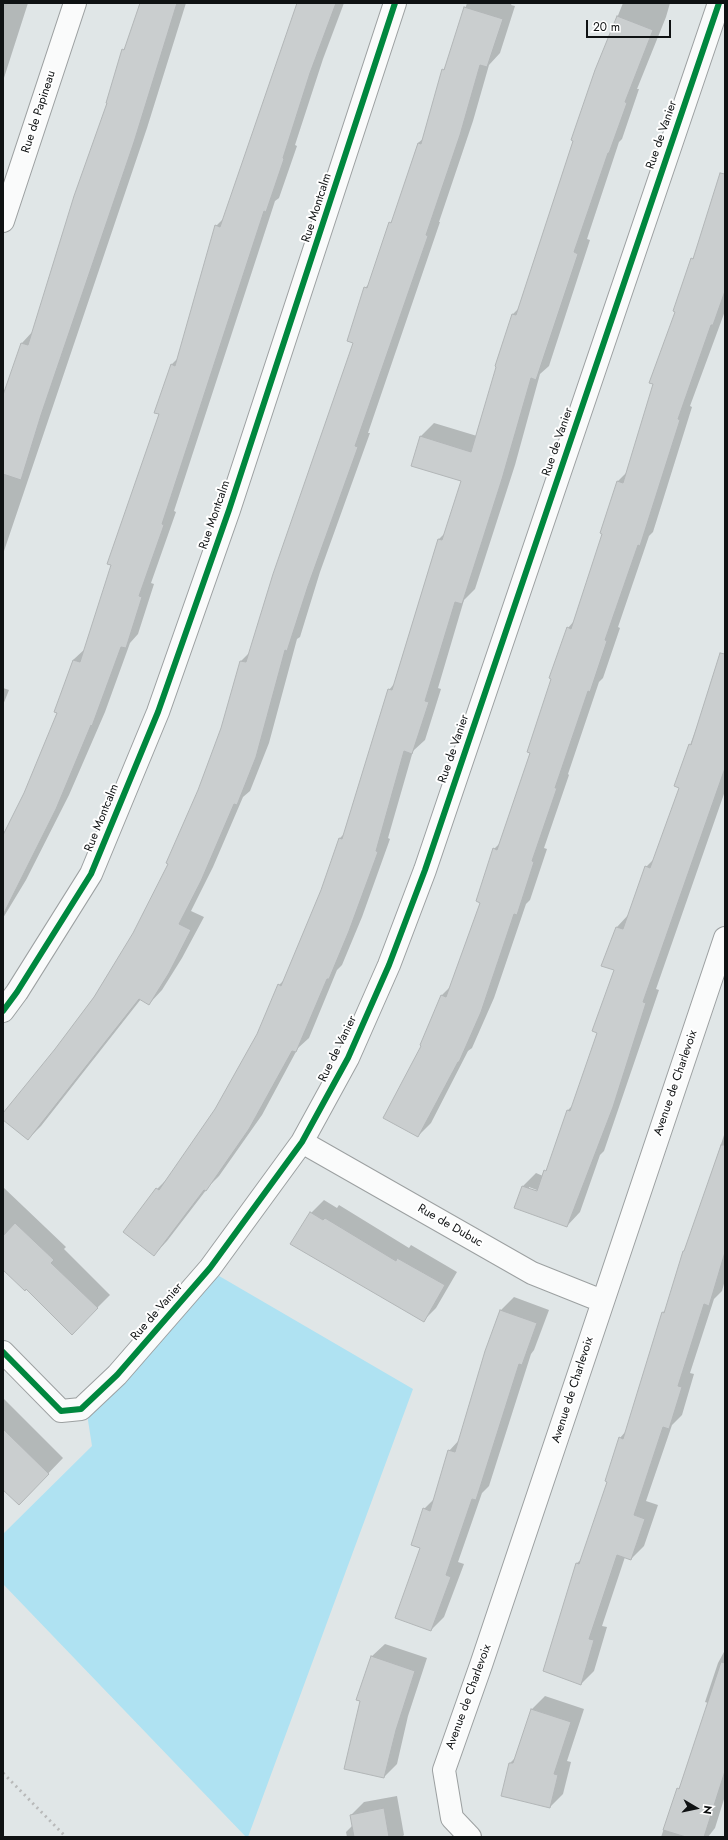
<!DOCTYPE html>
<style>
body{margin:0}
#map{position:relative;width:728px;height:1840px;overflow:hidden;background:#e0e6e7;font-family:Jost,sans-serif}
canvas{display:block}
.frame{position:absolute;inset:0;border:4px solid #0f1213;pointer-events:none}
.north{position:absolute;left:676px;top:1788px;width:40px;height:40px;-webkit-text-stroke:3px #fff;paint-order:stroke;rotate:99deg;font-size:11px;font-weight:700;line-height:16px;text-align:center;color:#0f1213}
.north::after{content:'';display:block;margin:auto;width:14px;height:18px;background:#0f1213;clip-path:polygon(50% 0,100% 100%,50% 72%,0 100%)}
.scale{position:absolute;left:586px;top:20px;width:85px;height:18px;box-sizing:border-box;border:2px solid #0f1213;border-top:0;padding-left:5px;font-size:12px;line-height:14px;white-space:nowrap;color:#0f1213;-webkit-text-stroke:3px #fff;paint-order:stroke}
</style>
<div id="map">
<canvas width="728" height="1840"></canvas>
<div class="frame"></div>
<div class="north">N</div>
<div class="scale">20 m</div>
</div>
<script>
const ctx = document.querySelector('canvas').getContext('2d');
ctx.lineJoin = 'round';
function fillPath(path, color) { ctx.fillStyle = color; ctx.fill(path, 'evenodd'); }
const poly = rows => new Path2D(rows.map(r => 'M' + r).join(''));
function stroke(path, color, width, dash) { ctx.strokeStyle = color; ctx.lineWidth = width; ctx.lineCap = dash ? 'butt' : 'round'; ctx.setLineDash(dash || []); ctx.stroke(path); }
function label(font, color, halo, rows, align = 'center') {
  ctx.font = font + ' Jost,sans-serif'; ctx.lineWidth = 4; ctx.setLineDash([]); ctx.textBaseline = 'middle'; ctx.strokeStyle = halo; ctx.fillStyle = color; for (const [text, x, y, turn = 0] of rows) {
    ctx.save(); ctx.translate(x, y); ctx.rotate((+turn || 0) * Math.PI / 180); ctx.textAlign = isNaN(turn) ? turn : align; if (halo) ctx.strokeText(text, 0, 0); ctx.fillText(text, 0, 0); ctx.restore();
  }
}
fillPath(poly([
 [214,1273,413,1389,248,1837,246,1837,3,1584,3,1534,92,1446,87,1414]
]), '#afe2f2');
fillPath(poly([
 [3,3,28,3,3,81],
 [141,3,186,3,147,128,3,554,4,394,22,343,33,331,109,103,123,50,126,47],
 [299,3,344,3,323,59,295,145,297,146,279,198,275,201,174,511,176,512,151,583,154,584,138,634,130,643,105,712,69,795,26,880,3,918,3,837,25,794,59,713,55,712,73,660,86,648,160,414,171,365,178,358,216,226,225,217],
 [467,3,512,3,511,5,515,6,500,53,489,65,473,121,439,222,440,222,368,433,370,433,320,572,300,637,297,639,269,743,250,791,243,797,213,867,191,911,204,917,182,958,162,990,149,1004,141,999,41,1126,28,1139,3,1118,3,1114,56,1050,94,997,134,934,169,863,199,790,222,728,241,661,250,652,354,342,365,288,369,284,390,223,393,219,418,143,424,138,443,70,447,66],
 [623,3,670,3,666,17,637,89,639,89,622,139,619,142,587,239,590,240,549,366,540,374,515,465,475,589,464,600,438,688,441,689,425,740,413,751,388,838,390,839,362,917,342,965,337,970,309,1038,298,1048,262,1115,219,1176,210,1185,167,1241,154,1255,157,1189,171,1175,216,1110,258,1034,279,985,285,979,322,890,340,838,344,834,389,690,394,684,438,540,445,533,462,481,412,466,421,436,434,423,477,436,497,366,496,366,513,314,519,308,596,70],
 [725,172,725,311,690,406,692,407,653,532,649,536,618,627,620,628,603,678,599,682,568,774,569,775,544,848,547,849,530,900,526,904,494,998,472,1048,468,1051,431,1123,418,1136,423,1045,421,1045,442,995,450,987,481,902,494,849,500,843,531,752,568,628,574,621,604,533,618,481,627,472,692,259,695,256],
 [725,653,725,791,656,989,659,990,604,1151,600,1155,580,1212,567,1226,523,1186,536,1173,543,1176,548,1168,567,1111,573,1105,598,1033,615,969,617,927,629,914,646,867,654,859,681,788,690,745],
 [529,1187,542,1192,529,1189],
 [3,688,9,690,3,705],
 [725,1132,725,1280,722,1291,714,1299,690,1373,694,1374,682,1415,672,1425,646,1501,658,1505,644,1546,631,1559,625,1557,602,1626,607,1627,594,1671,581,1684,544,1671,577,1563,582,1559,608,1481,620,1438,626,1431,663,1312,667,1309],
 [3,1187,66,1247,64,1249,110,1295,72,1333,26,1288,3,1268],
 [324,1200,337,1208,339,1205,409,1248,411,1245,457,1272,436,1308,423,1321,311,1213],
 [514,1297,549,1310,534,1350,531,1354,489,1486,482,1493,458,1562,464,1564,444,1617,431,1630,421,1547,424,1509,434,1499,449,1451,460,1439,486,1352,501,1310],
 [3,1398,63,1458,19,1504,3,1488],
 [385,1644,427,1658,408,1716,397,1764,384,1777,371,1657],
 [725,1650,725,1796,715,1828,708,1837,661,1837,678,1789,681,1785,708,1703,705,1702,718,1663],
 [545,1696,584,1709,567,1761,571,1762,563,1794,550,1807,510,1763,515,1758,532,1709],
 [397,1796,404,1835,402,1837,347,1837,346,1832,353,1825,351,1815,364,1802]
]), '#0003');
const building = poly([
 [140,3,177,3,134,142,41,415,21,480,3,474,3,395,21,343,28,345,74,196,107,103,106,103,122,49,124,50,140,3],
 [297,3,336,3,310,73,283,158,284,159,266,212,264,211,162,524,164,525,139,596,142,597,126,648,121,647,92,726,91,725,56,809,3,915,3,835,24,793,57,713,54,712,73,660,80,662,111,565,107,564,159,414,154,413,171,364,175,366,215,225,220,227,297,3],
 [464,7,503,19,487,67,480,65,460,135,426,235,428,236,355,446,358,447,308,586,287,651,285,650,256,757,237,805,234,804,201,881,179,924,191,930,169,973,149,1005,139,999,28,1140,3,1120,3,1113,55,1049,94,997,133,933,168,864,166,863,198,790,221,728,240,661,246,662,273,574,353,343,347,341,364,287,367,288,389,222,391,223,418,143,421,144,442,69,444,70,464,7],
 [617,16,653,30,625,102,627,103,609,153,608,153,574,252,578,254,536,380,531,378,502,479,462,604,455,602,425,701,429,702,412,754,404,751,376,851,378,852,349,931,329,979,327,979,296,1052,292,1051,249,1129,206,1191,204,1190,154,1256,123,1232,156,1188,159,1190,215,1109,257,1034,278,984,281,986,321,890,339,838,342,839,388,689,392,690,438,539,442,540,461,481,411,466,420,436,471,452,496,367,495,366,512,314,516,315,573,141,571,140,595,70,617,16],
 [720,173,725,174,725,291,713,325,711,325,678,419,680,420,640,546,638,545,605,640,607,641,590,692,588,691,555,788,557,788,532,861,534,862,517,915,514,914,481,1012,459,1062,458,1062,418,1137,383,1118,421,1046,420,1045,441,995,446,997,480,903,476,901,493,848,497,850,530,753,527,752,551,679,549,678,567,627,571,629,602,534,600,533,617,481,623,483,653,384,649,383,675,312,673,311,691,258,693,259,720,173],
 [720,653,725,654,725,768,643,1002,646,1003,613,1107,567,1227,514,1208,522,1186,537,1191,544,1170,546,1171,567,1110,570,1111,597,1033,592,1031,614,970,601,966,616,927,623,929,645,866,650,868,679,788,674,786,689,744,691,745,720,653],
 [721,1145,725,1145,725,1252,709,1306,704,1304,678,1386,682,1387,669,1429,663,1427,634,1515,645,1519,631,1560,617,1555,589,1639,594,1640,581,1685,543,1671,576,1563,579,1564,607,1482,605,1481,619,1437,623,1439,662,1312,664,1313,683,1251,684,1251,721,1145],
 [310,1212,323,1220,325,1218,396,1261,397,1258,445,1285,424,1322,290,1244,310,1212],
 [15,1223,54,1260,51,1263,98,1308,72,1335,26,1289,25,1291,3,1270,3,1236,15,1223],
 [500,1310,537,1323,522,1365,519,1364,476,1500,472,1499,446,1575,451,1577,431,1631,395,1618,420,1548,411,1545,423,1508,430,1511,448,1450,455,1452,485,1351,500,1310],
 [3,1429,49,1474,19,1505,3,1490,3,1429],
 [371,1656,415,1671,396,1730,384,1778,344,1769,360,1701,356,1700,371,1656],
 [721,1662,725,1663,725,1771,704,1837,686,1837,663,1830,677,1788,679,1789,721,1662],
 [531,1709,571,1722,554,1774,558,1775,550,1808,501,1796,509,1763,513,1763,531,1709],
 [384,1808,389,1837,354,1837,350,1815,384,1808]
]);
fillPath(building, '#cacecf');
stroke(building, '#b2b6b7', 1);
const street = poly([
 [3,221,75,3],
 [3,1011,17,992,91,874,158,712,229,510,395,3],
 [302,1142,532,1273,602,1301],
 [3,1352,61,1411,81,1409,117,1375,210,1268,302,1142,348,1058,389,965,425,870,719,3],
 [470,1837,452,1818,444,1770,481,1665,725,938]
]);
stroke(street, '#9ca0a1', 24);
stroke(street, '#fafbfb', 22);
stroke(poly([
 [3,1773,66,1837]
]), '#b8b9b9', 3, [2, 4]);
stroke(poly([
 [3,1011,17,992,91,874,158,712,229,510,395,3],
 [3,1352,61,1411,81,1409,117,1375,210,1268,302,1142,348,1058,389,965,425,870,719,3]
]), '#00873e', 6);
label('12px', '#0f1213', '#fff', [
 ["Rue de Papineau",39,112,-72],
 ["Rue de Vanier",662,135,-71],
 ["Rue Montcalm",317,208,-72],
 ["Rue de Vanier",558,442,-71],
 ["Rue Montcalm",215,515,-71],
 ["Rue de Vanier",454,749,-71],
 ["Rue Montcalm",102,818,-68],
 ["Rue de Vanier",338,1049,-64],
 ["Avenue de Charlevoix",676,1083,-71],
 ["Rue de Dubuc",450,1226,30],
 ["Rue de Vanier",157,1312,-49],
 ["Avenue de Charlevoix",573,1390,-72],
 ["Avenue de Charlevoix",469,1697,-70]
]);
</script>
